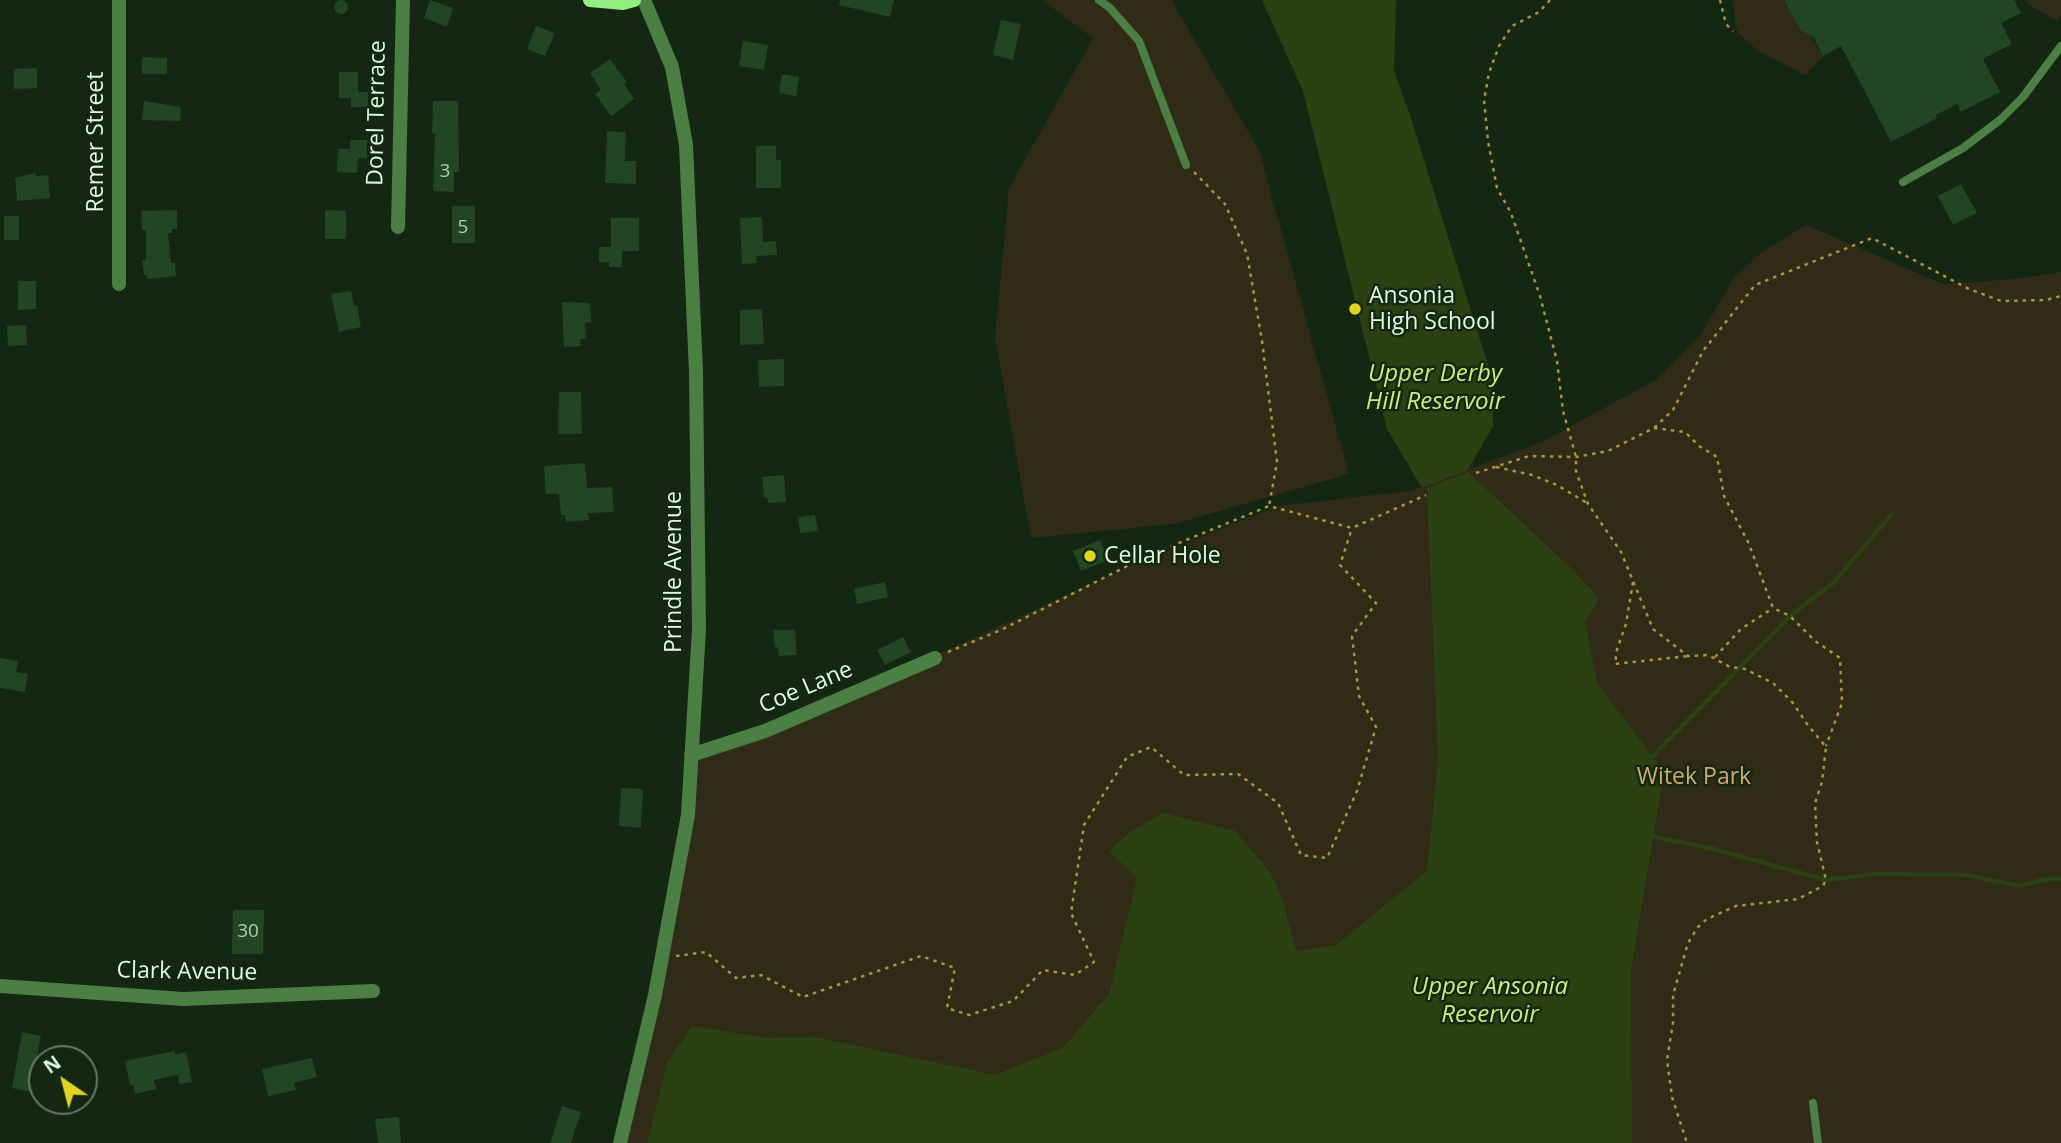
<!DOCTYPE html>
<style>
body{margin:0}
#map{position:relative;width:2061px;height:1143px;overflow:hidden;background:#132713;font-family:"Open Sans",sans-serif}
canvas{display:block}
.north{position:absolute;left:28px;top:1045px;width:70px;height:70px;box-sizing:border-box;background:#132713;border:2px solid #657c64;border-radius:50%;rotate:325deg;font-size:19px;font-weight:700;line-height:28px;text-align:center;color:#dffbdd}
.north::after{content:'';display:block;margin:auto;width:24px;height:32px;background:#e2d422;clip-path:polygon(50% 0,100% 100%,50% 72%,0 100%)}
</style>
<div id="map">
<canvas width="2061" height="1143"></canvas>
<div class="north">N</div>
</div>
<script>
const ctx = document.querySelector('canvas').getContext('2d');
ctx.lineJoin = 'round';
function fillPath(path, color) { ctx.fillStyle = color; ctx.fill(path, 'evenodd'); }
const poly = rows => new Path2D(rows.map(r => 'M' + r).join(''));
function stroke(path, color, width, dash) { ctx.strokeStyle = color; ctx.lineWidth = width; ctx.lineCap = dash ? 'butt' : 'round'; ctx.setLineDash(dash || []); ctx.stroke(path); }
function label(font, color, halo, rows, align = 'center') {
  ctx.font = font + ' "Open Sans",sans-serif'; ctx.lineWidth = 5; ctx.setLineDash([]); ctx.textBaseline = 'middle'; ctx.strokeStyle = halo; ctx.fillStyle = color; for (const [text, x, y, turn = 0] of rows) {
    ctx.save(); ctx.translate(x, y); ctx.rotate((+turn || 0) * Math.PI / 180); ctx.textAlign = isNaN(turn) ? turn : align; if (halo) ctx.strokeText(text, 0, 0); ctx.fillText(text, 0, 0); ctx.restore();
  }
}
fillPath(poly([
 [1042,0,1171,0,1259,150,1349,474,1174,524,1031,538,995,338,1009,188,1093,38],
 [1733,0,1784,0,1800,30,1810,36,1823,56,1806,75,1759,52,1738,33,1735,25],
 [2026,0,2061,0,2061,15,2057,21,2028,4],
 [1806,225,1943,284,2015,279,2061,272,2061,1143,625,1143,696,758,762,735,1121,570,1277,506,1410,491,1542,442,1657,379,1701,334,1734,278,1762,252]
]), '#302b17');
fillPath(poly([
 [1262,0,1396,0,1394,71,1410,115,1492,378,1493,426,1468,470,1422,488,1387,429,1303,91],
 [1468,472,1571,568,1599,598,1585,622,1598,685,1664,772,1631,970,1632,1143,647,1143,667,1063,692,1026,767,1038,815,1037,995,1075,1063,1048,1109,994,1137,878,1109,851,1130,832,1163,813,1235,831,1270,872,1282,898,1296,952,1336,945,1427,871,1438,759,1427,488]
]), '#2b4112');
stroke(poly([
 [1649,760,1790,616,1833,583,1891,515],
 [1650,836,1710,848,1826,880,1874,874,1967,875,2019,886,2046,879,2061,879]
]), '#2b4112', 4.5);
fillPath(poly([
 '334 7a7 7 0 1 1 14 0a7 7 0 1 1-14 0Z',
 [430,0,453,8,447,27,424,18],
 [840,0,894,0,890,17,839,5],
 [1784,0,2014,0,2021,13,2001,23,2012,44,1983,59,2000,92,1961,112,1957,104,1936,115,1937,118,1891,142,1841,46,1823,56,1814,38,1800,30],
 [1001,20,1021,24,1013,60,993,55],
 [536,26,555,33,545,56,527,49],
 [743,41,768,45,764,70,739,66],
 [142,57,167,58,167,74,142,74],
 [610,59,627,82,624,84,634,99,611,116,595,94,601,90,590,73],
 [37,68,37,88,14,89,14,69],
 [339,72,358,72,358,92,368,92,368,107,351,107,351,98,339,98],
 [782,74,799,77,796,96,779,93],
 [144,101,181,107,180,121,142,120],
 [433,101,458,101,459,172,454,172,454,192,433,191,435,134,432,134],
 [607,131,626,132,625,161,636,161,636,184,605,183],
 [350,140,367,140,367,158,358,158,357,173,337,172,338,149,350,149],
 [756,146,776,146,776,160,781,160,781,188,756,188],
 [35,173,36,176,48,175,50,198,17,201,15,178],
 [1961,184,1977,213,1953,225,1938,196],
 [452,206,475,206,475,243,452,243],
 [177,210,177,229,172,229,172,233,168,233,171,263,175,263,176,276,147,279,147,275,144,275,142,260,146,260,146,230,142,230,141,211],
 [325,210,346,211,346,239,325,239],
 [4,216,19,216,19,240,4,240],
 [762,217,763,242,776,241,777,255,756,256,757,263,742,264,740,218],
 [611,218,639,218,639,251,622,251,622,267,609,267,609,262,599,262,599,247,611,247],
 [18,281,36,281,36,309,18,310],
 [351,291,354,306,357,305,361,327,339,332,331,294],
 [562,302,590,303,591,322,585,323,586,339,580,339,581,346,564,347],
 [762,309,764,344,740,345,740,310],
 [26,325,27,345,8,346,7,326],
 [784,359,784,386,759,387,758,360],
 [559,392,581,392,582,434,558,434],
 [585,463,587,488,612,487,614,512,588,513,589,520,566,522,565,515,561,515,559,494,546,494,544,466],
 [784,475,786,502,768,503,767,497,764,497,762,477],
 [815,515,818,531,800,533,798,517],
 [1100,540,1108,560,1081,571,1073,551],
 [885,582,888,597,857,604,854,589],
 [773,630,795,630,797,655,779,656,778,647,775,648],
 [903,637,911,652,885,665,877,650],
 [0,658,18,661,16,672,28,674,25,692,0,688],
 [621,788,643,789,641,828,619,826],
 [233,910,264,910,263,954,232,954],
 [22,1032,41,1036,30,1092,12,1088],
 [175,1051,175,1055,186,1052,192,1082,179,1084,178,1075,154,1080,156,1089,135,1094,133,1085,130,1085,125,1061],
 [312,1058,317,1077,294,1083,296,1090,268,1096,262,1069],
 [562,1106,581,1112,571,1143,550,1143],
 [399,1117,401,1143,378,1143,375,1119]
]), '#224523');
stroke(poly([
 [1550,0,1539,12,1512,26,1499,46,1489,73,1484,100,1488,141,1497,188,1511,213,1540,296,1557,361,1563,411,1576,457,1576,471,1588,504,1621,552,1653,629,1688,656,1708,655,1730,667,1745,669,1773,683,1793,703,1807,724,1826,747,1822,782,1815,803,1817,842,1826,880,1823,886,1798,899,1736,906,1707,919,1698,927,1688,943,1673,995,1673,1023,1667,1060,1672,1097,1687,1143],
 [1720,0,1726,24,1733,31],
 [1194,172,1225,204,1247,254,1262,341,1277,462,1269,506],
 [1654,428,1685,432,1699,446,1717,457,1724,496,1749,544,1773,608,1790,616,1815,641,1840,658,1842,703,1826,746],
 [1496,467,1532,475,1557,485,1587,503],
 [1476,473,1529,456,1576,457,1608,451,1654,428,1673,410,1703,351,1755,285,1872,238,1969,289,2001,301,2046,300,2061,296],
 [1633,582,1626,624,1617,649,1615,664,1688,656],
 [948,652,1001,630,1145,557,1269,506,1352,528,1426,495],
 [1715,657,1741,629,1773,608],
 [676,956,706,952,736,978,761,975,803,997,921,956,955,968,947,1008,969,1015,1013,1001,1043,970,1075,975,1094,962,1071,913,1084,825,1127,757,1151,747,1184,775,1238,774,1278,803,1301,855,1327,858,1357,791,1376,727,1359,696,1352,636,1376,603,1340,565,1352,528]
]), '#ac9340', 2.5, [3.5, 5]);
stroke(poly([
 [1099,0,1110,8,1139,41,1186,165],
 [1903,182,1963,148,2000,120,2023,97,2061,46],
 [1813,1103,1818,1143]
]), '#4c7f44', 8);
stroke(poly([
 [398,227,403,0],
 [119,284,119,0],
 [691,755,765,731,935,658],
 [0,986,183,999,373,991],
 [620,1143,655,995,688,815,699,629,696,372,686,145,672,67,644,0]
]), '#4c7f44', 14);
stroke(poly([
 [590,0,623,3,634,0]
]), '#91ee81', 14);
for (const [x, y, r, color] of [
 [1355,309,7,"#e2d422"],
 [1090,556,7,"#e2d422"]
]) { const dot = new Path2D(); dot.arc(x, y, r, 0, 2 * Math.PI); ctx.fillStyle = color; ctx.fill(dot); stroke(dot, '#132713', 2.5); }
label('19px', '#b0ceae', null, [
 ["3",445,172],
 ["5",463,228],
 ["30",248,932]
]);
label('23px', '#dffbdd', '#132713', [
 ["Dorel Terrace",377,113,-89],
 ["Remer Street",96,142,-90],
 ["Prindle Avenue",674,572,-90],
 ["Coe Lane",806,688,-23],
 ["Clark Avenue",187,972,1]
]);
label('23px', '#dffbdd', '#132713', [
 ["Ansonia",1369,296],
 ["High School",1369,322],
 ["Cellar Hole",1104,556]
], 'left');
label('23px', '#d2a972', '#132713', [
 ["Witek Park",1694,777]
]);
label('italic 24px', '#cbed79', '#132713', [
 ["Upper Derby",1435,374],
 ["Hill Reservoir",1435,402],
 ["Upper Ansonia",1490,987],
 ["Reservoir",1490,1015]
]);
</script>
